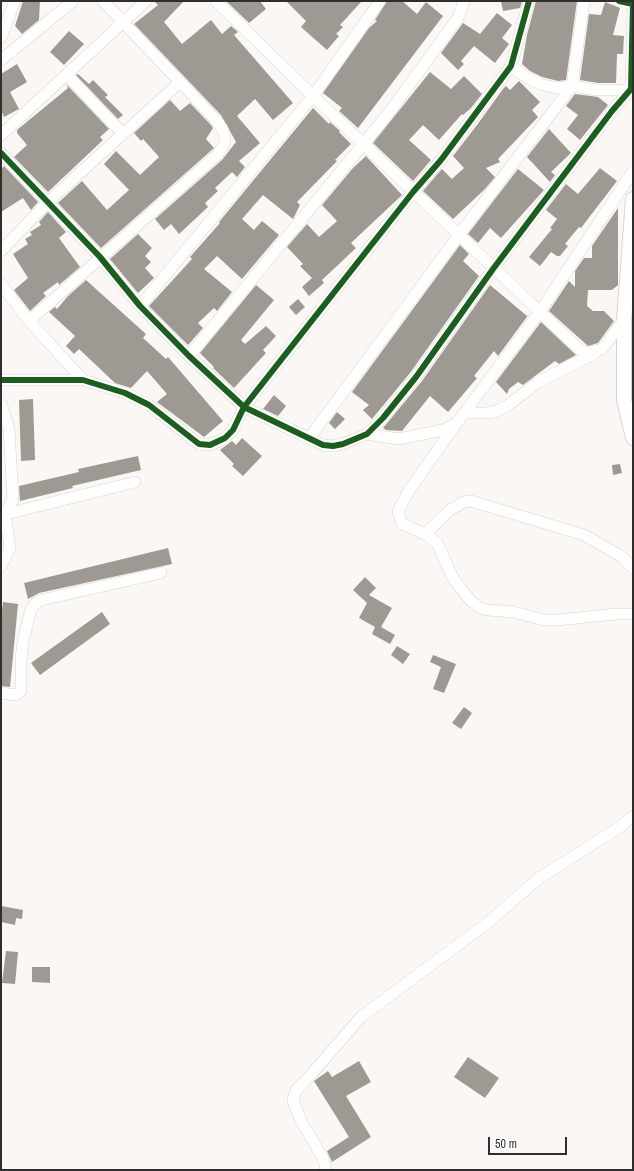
<!DOCTYPE html>
<style>
body{margin:0}
#map{position:relative;width:634px;height:1171px;overflow:hidden;background:#faf7f4;font-family:"Archivo Narrow",sans-serif}
canvas{display:block}
.frame{position:absolute;inset:0;border:2px solid #302e2c;pointer-events:none}
.scale{position:absolute;left:488px;top:1137px;width:79px;height:18px;box-sizing:border-box;border:2px solid #302e2c;border-top:0;padding-left:5px;font-size:12px;line-height:14px;white-space:nowrap;color:#302e2c;-webkit-text-stroke:3px #fff;paint-order:stroke}
</style>
<div id="map">
<canvas width="634" height="1171"></canvas>
<div class="frame"></div>
<div class="scale">50 m</div>
</div>
<script>
const ctx = document.querySelector('canvas').getContext('2d');
ctx.lineJoin = 'round';
function fillPath(path, color) { ctx.fillStyle = color; ctx.fill(path, 'evenodd'); }
const poly = rows => new Path2D(rows.map(r => 'M' + r).join(''));
function stroke(path, color, width, dash) { ctx.strokeStyle = color; ctx.lineWidth = width; ctx.lineCap = dash ? 'butt' : 'round'; ctx.setLineDash(dash || []); ctx.stroke(path); }
fillPath(poly([
 [23,1,40,1,39,20,22,34,15,26],
 [154,1,184,1,164,22,182,44,211,20,222,34,231,26,238,32,234,35,293,103,273,120,255,99,237,116,260,143,239,161,245,167,237,177,232,172,215,188,218,191,205,203,208,207,179,234,171,224,164,230,155,219,222,160,236,142,221,115,134,24,158,5],
 [226,1,260,1,266,9,249,23],
 [286,1,362,1,340,25,343,27,336,34,339,36,327,50,301,27,306,21],
 [387,1,402,1,417,14,426,2,443,16,358,128,339,111,342,108,323,93,369,28,377,21,375,20],
 [501,1,522,1,520,8,503,11],
 [536,1,577,1,566,80,558,81,542,77,530,71,522,64,527,35],
 [605,2,620,8,613,35,624,36,623,54,617,54,616,83,598,83,580,80,589,14,601,15],
 [497,13,512,25,502,38,509,44,495,63,474,46,461,61,464,64,458,70,441,53,463,23,480,34],
 [69,31,84,44,64,65,50,52],
 [17,64,27,82,10,92,19,109,4,117,1,110,1,74],
 [430,72,451,89,464,76,482,94,470,109,463,115,462,114,439,140,423,125,409,140,431,160,413,181,373,143],
 [78,74,89,84,93,80,108,95,105,97,123,115,118,119,76,75],
 [519,81,540,102,532,110,538,117,498,159,500,162,486,168,495,177,485,189,453,219,423,191,442,169,452,179,464,168,453,156,477,125,503,89,506,86,510,90],
 [66,84,109,129,100,137,103,140,48,192,14,157,27,145,17,133,17,130,68,88],
 [575,94,598,97,608,105,580,140,567,129,578,115,566,106],
 [170,100,180,111,190,103,211,125,213,128,206,139,214,148,101,248,58,203,82,181,107,210,129,190,104,164,116,151,140,175,159,157,143,139,141,141,134,133],
 [313,108,329,124,330,122,340,131,339,132,351,144,335,160,337,161,297,202,300,205,293,219,263,195,242,219,254,230,262,221,279,235,242,279,217,256,204,269,232,292,217,311,214,308,198,323,203,328,188,345,149,306,192,259,190,257,220,223,219,222],
 [549,129,571,153,551,172,555,175,550,182,527,157],
 [366,156,402,195,351,243,356,248,322,280,324,283,309,296,302,287,312,278,300,266,303,264,287,247,307,224,319,237,337,221,322,205,353,168],
 [4,166,38,202,31,210,23,198,1,212,1,169],
 [600,168,617,181,581,228,579,227,565,244,568,246,560,256,557,256,551,252,540,266,529,257,552,229,550,228,557,219,546,210,566,184,578,194],
 [518,169,544,190,501,238,490,228,478,243,468,234],
 [618,208,618,285,612,290,588,290,587,306,593,311,604,311,614,321,598,343,588,346,549,311,569,281,575,287,575,271,584,258,592,258,592,246],
 [48,212,66,232,59,238,80,267,59,285,58,282,43,293,46,296,30,311,14,290,28,278,13,254,28,244,25,239,32,235,30,232,41,225,39,222],
 [138,234,152,248,145,256,151,262,145,268,154,278,138,293,110,259],
 [460,245,469,254,463,261,479,276,410,373,372,419,363,410,369,405,352,392],
 [86,280,146,334,143,338,166,359,168,357,223,421,204,437,157,402,167,394,147,371,131,388,115,383,79,349,74,354,66,346,75,336,49,312,55,307,57,309,68,296],
 [256,285,274,300,241,340,245,344,266,326,276,336,263,350,266,353,234,388,213,368,214,367,200,353],
 [490,285,527,316,529,314,498,356,494,351,474,376,477,378,448,412,430,396,402,431,386,430,383,428,422,381],
 [298,299,305,307,296,315,289,307],
 [541,322,576,355,559,364,555,361,523,385,518,382,509,389,507,394,496,382],
 [274,395,286,406,278,416,263,409],
 [33,399,35,460,21,461,19,400],
 [337,412,345,419,335,429,329,423],
 [242,438,262,456,243,476,232,466,234,464,220,450,232,441,236,445],
 [138,456,141,470,72,486,73,488,20,501,19,486,79,472,78,469],
 [620,464,622,473,613,475,612,465],
 [168,548,172,564,39,593,28,599,24,583],
 [365,577,376,588,369,595,392,608,381,627,395,635,390,644,372,634,375,627,359,618,367,603,353,590],
 [3,602,18,604,10,687,1,686,1,620],
 [102,612,110,624,40,675,31,663],
 [397,646,410,654,403,664,391,655],
 [433,655,456,664,444,693,433,689,441,667,430,662],
 [464,707,472,713,461,729,452,723],
 [1,906,23,910,22,919,16,918,15,925,1,922],
 [6,951,18,952,15,984,2,983],
 [32,967,50,967,50,983,32,982],
 [468,1057,499,1078,485,1098,454,1077],
 [359,1061,371,1082,346,1096,371,1137,332,1162,327,1151,349,1137,314,1081,328,1071,332,1077]
]), '#9e9993');
const minor = poly([
 [216,1,313,96,579,349,587,353,602,349,624,320],
 [1,37,15,1],
 [1,60,73,1],
 [511,66,526,77,540,84,557,88,572,86,597,90,633,90],
 [67,75,123,134],
 [1,135,146,1],
 [1,153,100,257,140,306,189,356,244,407,323,445,333,446,343,444,367,434,383,418,416,377,493,269,612,111,631,89,633,4,619,1],
 [1,251,48,202,180,82],
 [1,284,29,321,83,380],
 [140,306,313,96,380,1],
 [29,321,217,155,225,143,225,136,222,128,216,120,103,1],
 [189,356,388,114,458,18,464,1],
 [1,380,83,380,125,393,149,405,199,444,210,445,225,438,233,430,244,407,413,192,441,160,511,66,529,1],
 [1,403,9,429,13,499,5,514,10,548,1,566],
 [464,413,487,413,497,411,507,406,537,383,595,353],
 [456,424,408,492,398,511,402,524,425,534,437,543,453,578,470,600,480,608,488,610,514,612,544,620,557,620,616,614,633,614],
 [367,434,398,439,443,430,456,424,539,313,633,171],
 [310,437,459,235,572,86,584,1],
 [2,515,135,482],
 [425,534,450,510,464,502,471,501,584,535,621,556,633,568],
 [1,693,16,695,21,691,21,659,23,642,31,609,36,603,41,600,161,573],
 [326,1170,323,1158,301,1121,293,1101,296,1090,309,1077,361,1017,490,921,539,878,620,827,633,816]
]);
const tertiary = poly([
 [633,199,624,320,624,400,633,438]
]);
stroke(minor, '#d7d5d2', 12);
stroke(tertiary, '#d7d5d2', 16);
stroke(minor, '#fefefd', 11);
stroke(tertiary, '#fefefd', 14);
stroke(poly([
 [1,153,100,257,140,306,189,356,244,407,323,445,333,446,343,444,367,434,383,418,416,377,493,269,612,111,631,89,633,4,619,1],
 [1,380,83,380,125,393,149,405,199,444,210,445,225,438,233,430,244,407,413,192,441,160,511,66,529,1]
]), '#1b5e20', 6);
</script>
